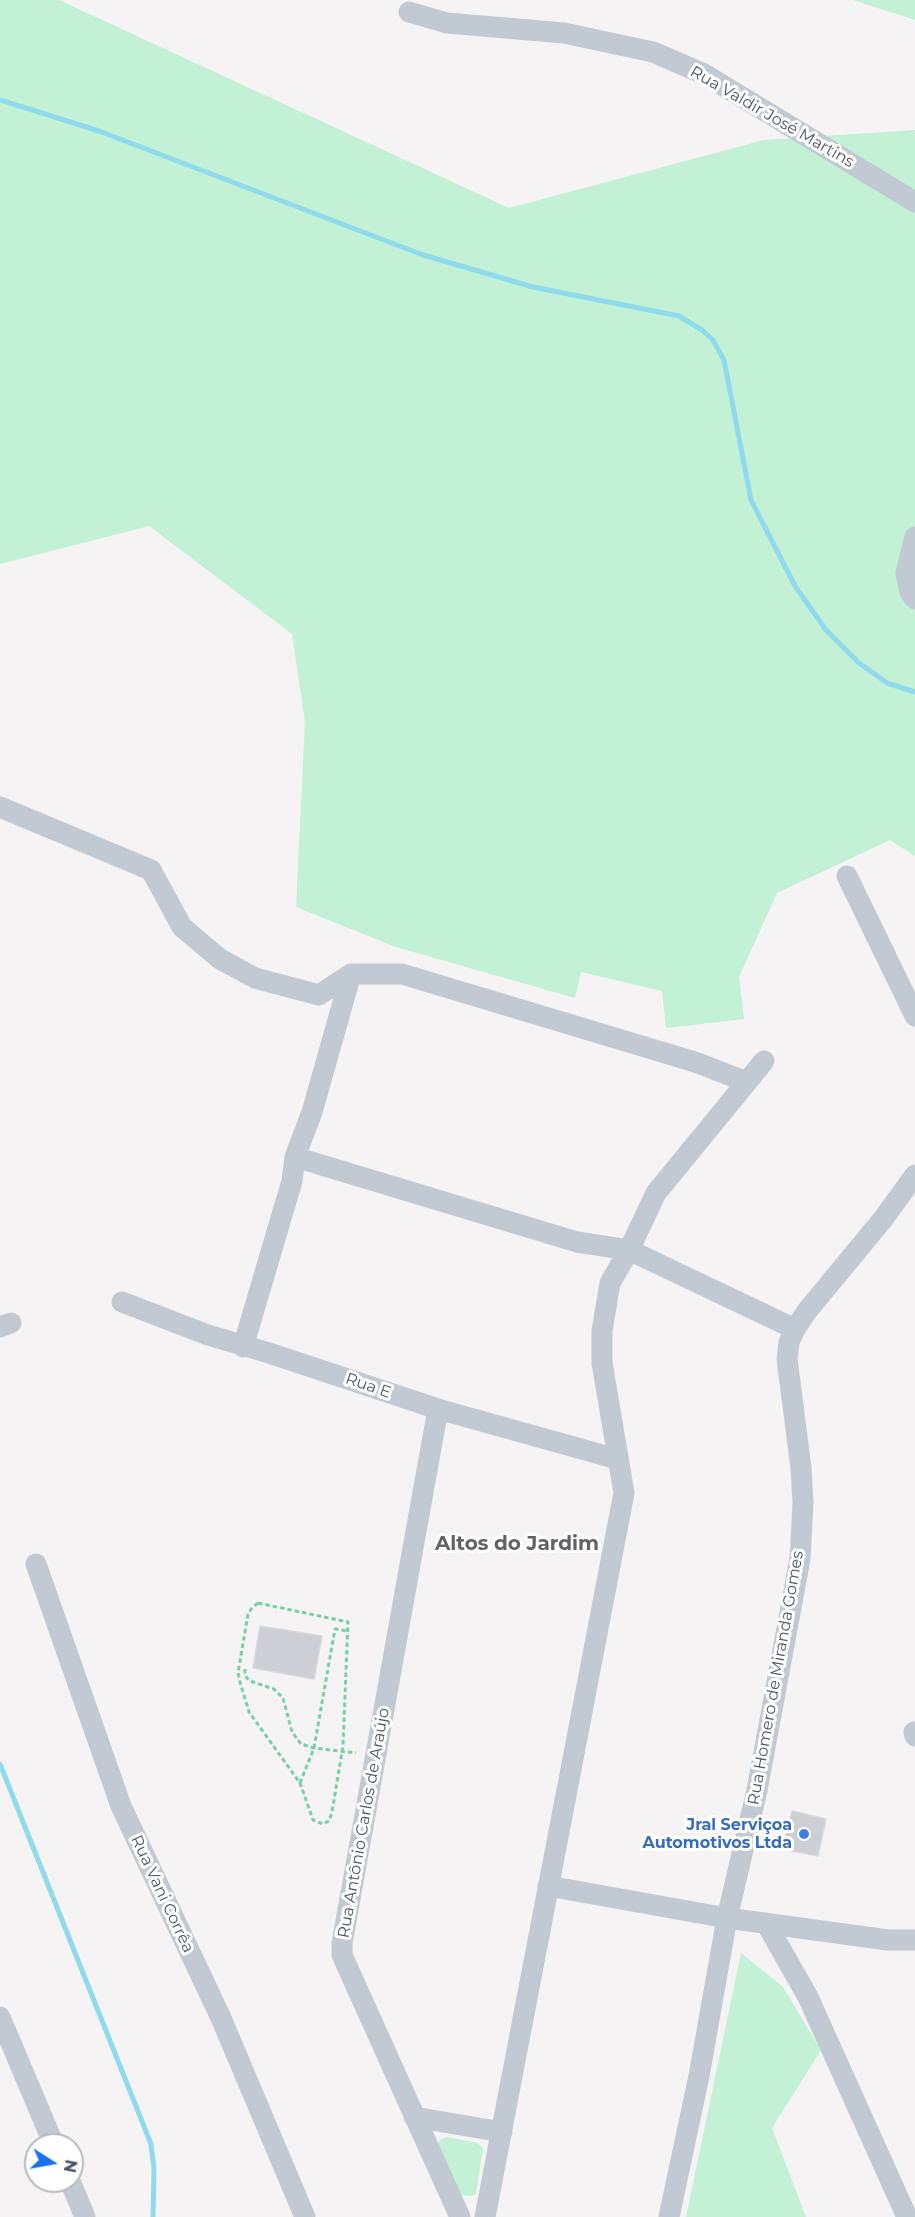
<!DOCTYPE html>
<meta charset="utf-8">
<style>
body{margin:0}
#map{position:relative;width:915px;height:2217px;overflow:hidden;background:#f5f3f3;font-family:Montserrat,sans-serif}
canvas{display:block}
.north{position:absolute;left:24px;top:2133px;width:60px;height:60px;box-sizing:border-box;background:#fff;border:2px solid #b7bbc0;border-radius:50%;rotate:101deg;font-size:16px;font-weight:700;line-height:24px;text-align:center;color:#4a5661}
.north::after{content:'';display:block;margin:auto;width:21px;height:27px;background:#1a73e8;clip-path:polygon(50% 0,100% 100%,50% 72%,0 100%)}
</style>
<div id="map">
<canvas width="915" height="2217"></canvas>
<div class="north">N</div>
</div>
<script>
const ctx = document.querySelector('canvas').getContext('2d');
ctx.lineJoin = 'round';
function fillPath(path, color) { ctx.fillStyle = color; ctx.fill(path, 'evenodd'); }
const poly = rows => new Path2D(rows.map(r => 'M' + r).join(''));
function stroke(path, color, width, dash) { ctx.strokeStyle = color; ctx.lineWidth = width; ctx.lineCap = dash ? 'butt' : 'round'; ctx.setLineDash(dash || []); ctx.stroke(path); }
function label(font, color, halo, rows, align = 'center') {
  ctx.font = font + ' Montserrat,sans-serif'; ctx.lineWidth = 6; ctx.setLineDash([]); ctx.textBaseline = 'middle'; ctx.strokeStyle = halo; ctx.fillStyle = color; for (const [text, x, y, turn = 0] of rows) {
    ctx.save(); ctx.translate(x, y); ctx.rotate((+turn || 0) * Math.PI / 180); ctx.textAlign = isNaN(turn) ? turn : align; if (halo) ctx.strokeText(text, 0, 0); ctx.fillText(text, 0, 0); ctx.restore();
  }
}
fillPath(poly([
 [0,0,59,0,509,208,764,140,915,130,915,856,890,840,777,893,739,977,744,1019,666,1028,662,991,581,972,575,998,396,947,296,907,305,722,292,634,149,526,0,564],
 [853,0,915,0,915,20],
 [741,1953,783,1987,821,2050,772,2128,806,2217,686,2217],
 [447,2137,477,2143,483,2148,476,2194,472,2196,460,2195,437,2145,440,2140]
]), '#c3f1d5');
stroke(poly([
 [0,100,99,131,423,255,533,287,679,316,702,330,713,340,724,360,751,500,795,586,826,630,858,662,887,683,915,692],
 [0,1764,151,2144,154,2169,153,2217]
]), '#90daee', 5);
const building = poly([
 [260,1626,322,1636,314,1679,253,1668,260,1626],
 [792,1811,826,1819,818,1856,782,1849,792,1811]
]);
fillPath(building, '#cdcfd5');
stroke(building, '#d7d9de', 1.5);
stroke(poly([
 [258,1603,348,1622,343,1746,332,1812,329,1821,323,1824,313,1820,300,1783,249,1712,240,1682,238,1673,248,1614,252,1608,258,1603],
 [245,1669,245,1676,250,1681,274,1689,283,1698,292,1732,301,1744,314,1748,356,1753],
 [300,1783,314,1748,335,1629,348,1631]
]), '#7ad0a6', 3, [4.5, 3]);
stroke(poly([
 [409,12,447,23,564,33,653,52,704,74,915,202],
 [915,537,906,573,910,592,915,599],
 [0,807,151,870,182,927,220,959,255,978,319,995,351,974,402,974,695,1062,747,1082],
 [847,876,915,1016],
 [295,1157,577,1242,629,1250,795,1329],
 [122,1302,208,1335,269,1353,438,1409,617,1459],
 [0,1327,11,1323],
 [243,1347,292,1181,295,1157,312,1112,351,974],
 [438,1409,342,1943,342,1955,460,2217],
 [36,1564,121,1806,221,2018,305,2217],
 [914,1732,915,1736],
 [548,1886,727,1918,888,1940,915,1940],
 [766,1923,808,1997,907,2217],
 [0,2017,54,2145],
 [414,2117,502,2132],
 [70,2181,85,2217],
 [485,2217,624,1493,602,1363,602,1331,610,1283,629,1250,656,1193,764,1061],
 [669,2217,699,2076,727,1918,757,1790,800,1559,803,1503,801,1468,787,1359,789,1342,795,1329,807,1311,883,1219,915,1175]
]), '#c1cad2', 21);
for (const [x, y, r, color] of [
 [804,1834,6,"#3f7fe0"]
]) { const dot = new Path2D(); dot.arc(x, y, r, 0, 2 * Math.PI); ctx.fillStyle = color; ctx.fill(dot); stroke(dot, '#fff', 2); }
label('16px', '#4a5661', '#fff', [
 ["Rua Valdir José Martins",772,117,30],
 ["Rua E",368,1386,19],
 ["Rua Homero de Miranda Gomes",776,1678,-80],
 ["Rua Antônio Carlos de Araújo",364,1823,-80],
 ["Rua Vani Corrêa",162,1894,65]
]);
label('bold 16px', '#366cbe', '#fff', [
 ["Jral Serviçoa",792,1825],
 ["Automotivos Ltda",792,1843]
], 'right');
label('bold 20px', '#5f6368', '#fff', [
 ["Altos do Jardim",517,1544]
]);
</script>
